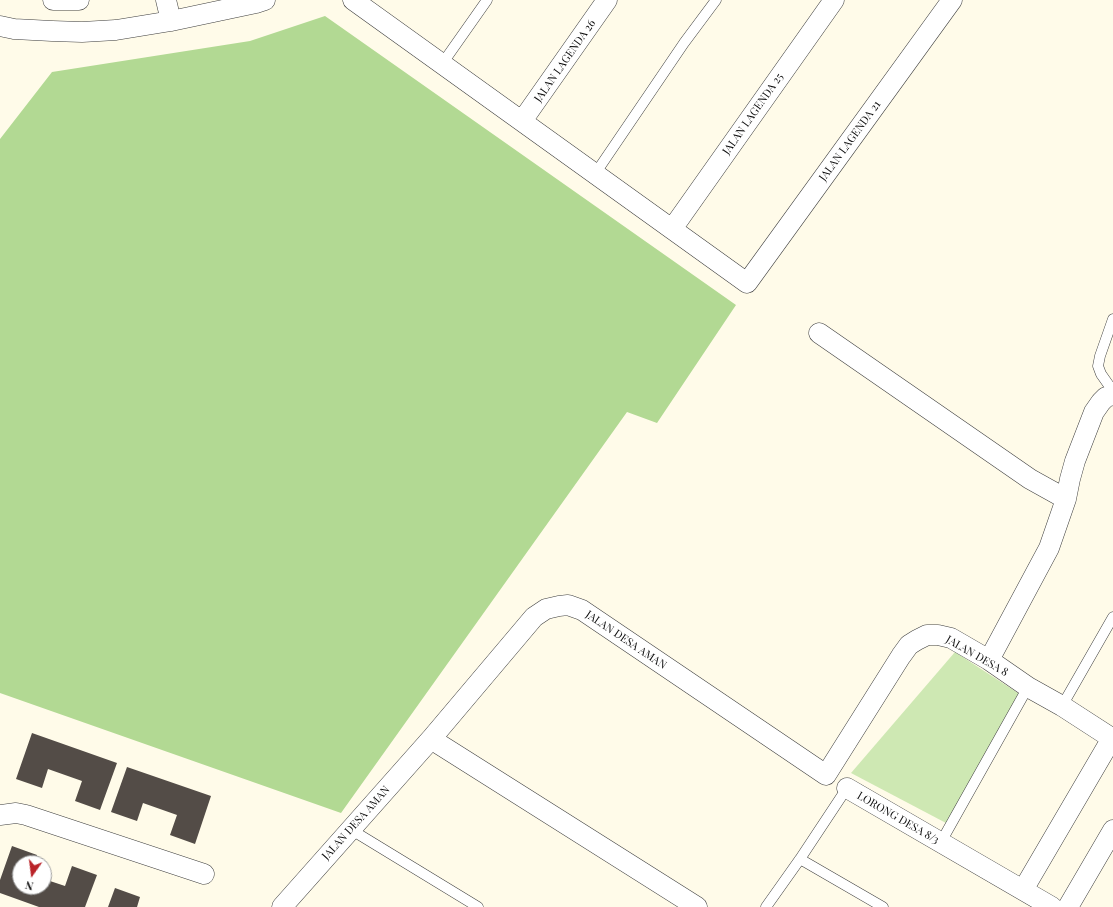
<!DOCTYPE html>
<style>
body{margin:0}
#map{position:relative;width:1113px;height:907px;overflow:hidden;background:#fffbe9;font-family:"Playfair Display",serif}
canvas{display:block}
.north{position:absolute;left:12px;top:855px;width:40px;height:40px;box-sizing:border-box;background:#fff;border:1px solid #9d9d9d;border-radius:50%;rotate:194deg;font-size:11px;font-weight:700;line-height:16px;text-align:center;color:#0b0b0b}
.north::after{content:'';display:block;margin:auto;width:14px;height:18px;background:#ba2329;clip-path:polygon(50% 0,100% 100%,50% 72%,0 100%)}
</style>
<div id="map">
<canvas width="1113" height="907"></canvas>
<div class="north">N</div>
</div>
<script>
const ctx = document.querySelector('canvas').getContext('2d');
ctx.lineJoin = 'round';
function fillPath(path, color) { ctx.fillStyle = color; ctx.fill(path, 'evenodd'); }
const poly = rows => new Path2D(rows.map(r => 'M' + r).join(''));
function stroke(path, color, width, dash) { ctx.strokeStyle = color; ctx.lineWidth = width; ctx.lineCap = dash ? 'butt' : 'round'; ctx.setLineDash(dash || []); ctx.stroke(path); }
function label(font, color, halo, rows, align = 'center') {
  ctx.font = font + ' "Playfair Display",serif'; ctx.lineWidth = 4; ctx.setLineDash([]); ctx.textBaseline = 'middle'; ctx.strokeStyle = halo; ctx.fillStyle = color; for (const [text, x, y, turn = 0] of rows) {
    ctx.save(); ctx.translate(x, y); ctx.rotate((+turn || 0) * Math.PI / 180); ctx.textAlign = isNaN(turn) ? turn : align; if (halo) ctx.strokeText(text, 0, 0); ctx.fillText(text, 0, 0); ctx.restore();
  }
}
fillPath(poly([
 [955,652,1021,695,946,823,851,773]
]), '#cee8b3');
fillPath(poly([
 [325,16,736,305,657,423,627,412,341,813,0,693,0,139,52,72,250,41]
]), '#b2d993');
fillPath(poly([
 [32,733,117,763,100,810,75,801,82,781,48,769,42,788,16,779],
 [127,767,211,796,195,844,170,835,177,815,143,803,137,821,111,812],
 [12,846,37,855,35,863,20,863,20,887,44,887,44,879,65,886,72,866,97,875,85,907,39,907,0,893,0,880],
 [115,888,140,897,137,907,108,907]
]), '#534c47');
const service = poly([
 [442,64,487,0],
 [595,174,684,43,716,0],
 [1113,319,1100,356,1098,366,1101,374,1113,391],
 [1062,706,1113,617],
 [350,829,478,907],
 [941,842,1028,687],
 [800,859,883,907],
 [766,907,800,859,847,788]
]);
const minor = poly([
 [53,0,79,0],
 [166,0,171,21],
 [353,0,747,283,952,0],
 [0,26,14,29,52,31,82,32,116,30,171,21,256,3,265,0],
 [522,121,607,0],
 [672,229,834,0],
 [819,333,1030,479,1066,499],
 [989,660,1049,548,1066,499,1070,479,1075,461,1094,412,1101,402,1106,397,1113,395],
 [431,739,697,907],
 [847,788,1052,907],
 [0,815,16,813,26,815,204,874],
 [1023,890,1112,738],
 [282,907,431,739,534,617,546,609,559,606,568,605,582,610,826,775,901,656,909,645,917,640,927,635,938,635,951,638,989,660,1028,687,1062,706,1113,739],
 [1068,907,1113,830]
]);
stroke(service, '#3e3e3e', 11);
stroke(minor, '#3e3e3e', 21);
stroke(service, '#fff', 10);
stroke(minor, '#fff', 20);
label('11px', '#0b0b0b', '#fff', [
 ["JALAN LAGENDA 26",565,61,-55],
 ["JALAN LAGENDA 25",753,114,-55],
 ["JALAN LAGENDA 21",850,141,-54],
 ["JALAN DESA AMAN",626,640,34],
 ["JALAN DESA 8",977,656,30],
 ["LORONG DESA 8/3",898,818,30],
 ["JALAN DESA AMAN",356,823,-48]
]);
</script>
